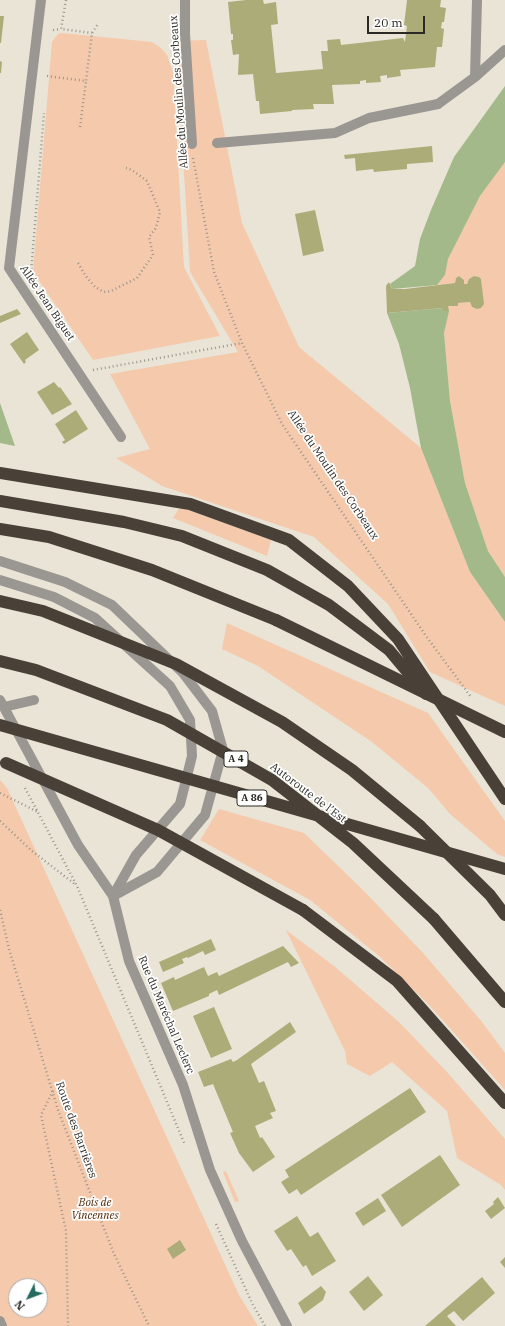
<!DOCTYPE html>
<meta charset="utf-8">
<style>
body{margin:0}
#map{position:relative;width:505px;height:1326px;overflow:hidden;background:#e9e4d6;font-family:"IBM Plex Serif",serif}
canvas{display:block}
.north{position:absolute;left:8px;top:1278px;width:40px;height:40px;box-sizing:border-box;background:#fff;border:1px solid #aaa9a7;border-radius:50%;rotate:228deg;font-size:11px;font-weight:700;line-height:16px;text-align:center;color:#2b2924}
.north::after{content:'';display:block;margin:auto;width:14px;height:18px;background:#236a5f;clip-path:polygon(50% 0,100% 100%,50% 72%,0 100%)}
.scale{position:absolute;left:367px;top:16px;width:58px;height:18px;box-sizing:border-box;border:2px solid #2b2924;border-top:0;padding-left:5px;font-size:12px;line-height:14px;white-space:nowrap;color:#2b2924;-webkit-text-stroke:3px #fff;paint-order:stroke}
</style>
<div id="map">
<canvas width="505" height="1326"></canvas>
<div class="north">N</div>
<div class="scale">20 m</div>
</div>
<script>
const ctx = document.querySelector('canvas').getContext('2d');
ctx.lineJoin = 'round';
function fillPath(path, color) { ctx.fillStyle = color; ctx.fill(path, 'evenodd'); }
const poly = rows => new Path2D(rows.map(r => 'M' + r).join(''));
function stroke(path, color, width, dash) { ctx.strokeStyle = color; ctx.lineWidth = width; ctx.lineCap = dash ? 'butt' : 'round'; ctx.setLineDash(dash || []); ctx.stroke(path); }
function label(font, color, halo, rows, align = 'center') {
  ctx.font = font + ' "IBM Plex Serif",serif'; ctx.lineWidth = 3.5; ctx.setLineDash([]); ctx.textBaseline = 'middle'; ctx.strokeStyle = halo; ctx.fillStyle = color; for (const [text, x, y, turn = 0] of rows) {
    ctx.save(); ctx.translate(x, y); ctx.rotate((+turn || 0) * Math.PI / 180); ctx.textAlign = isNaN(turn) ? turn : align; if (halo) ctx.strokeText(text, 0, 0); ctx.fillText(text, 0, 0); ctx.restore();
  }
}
fillPath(poly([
 [62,33,152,42,161,48,167,55,173,72,184,267,220,336,93,360,33,272,52,42,58,34],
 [206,40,242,223,299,347,421,448,470,572,505,622,505,706,430,672,388,604,314,537,162,486,116,458,150,449,110,374,238,352,190,272,176,41],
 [505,162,505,577,488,551,465,483,450,401,444,333,448,306,458,306,458,303,470,302,472,307,477,309,483,304,481,279,479,277,474,276,469,279,467,284,464,284,464,280,459,276,456,278,455,283,437,285,445,275,448,259,480,196],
 [180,507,271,540,267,556,173,518],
 [227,623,428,713,505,821,505,857,497,854,450,814,428,788,372,742,258,666,222,649],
 [0,780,7,788,239,1295,258,1326,0,1326],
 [16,1286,40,1286,40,1310,16,1310],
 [219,809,304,833,364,891,424,954,482,1022,505,1053,505,1090,430,1006,379,956,310,900,200,840],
 [286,930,334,966,399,1022,447,1072,505,1139,505,1190,501,1185,457,1158,447,1111,392,1062,370,1076,347,1064,345,1051],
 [226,1171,239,1201,235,1202,223,1172]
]), '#f5c9ac');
fillPath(poly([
 [505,86,505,162,480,196,448,259,445,275,437,285,392,289,390,284,415,266,420,239,431,210,454,157],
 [443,308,443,311,449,311,444,333,450,401,465,483,488,551,505,577,505,622,470,572,421,448,410,388,399,344,387,313],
 [0,403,15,446,0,443]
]), '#a4b989');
fillPath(poly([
 [246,0,263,0,264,4,276,2,278,24,271,25,276,73,323,69,321,51,328,51,327,40,340,39,341,45,403,38,405,42,407,26,404,25,407,0,441,0,440,7,446,8,444,22,442,22,441,28,444,29,442,47,437,47,435,67,400,70,401,76,387,78,387,75,380,76,381,82,366,83,366,80,360,81,360,84,332,85,334,104,313,104,314,109,292,110,292,111,260,114,259,101,256,101,253,74,238,75,239,54,233,55,231,40,233,40,233,34,231,34,228,2],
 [0,16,4,16,1,43,0,43],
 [0,61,2,62,1,73,0,73],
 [432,146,433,162,407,164,407,169,374,172,373,169,356,171,355,158,345,159,344,155],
 [315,210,324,251,303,256,295,214],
 [459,276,464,280,464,284,467,284,469,279,474,276,479,277,481,279,484,304,481,308,477,309,472,307,470,302,458,303,458,306,448,306,449,311,443,311,443,308,387,313,386,286,389,282,392,289,405,289,455,283,456,278],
 [17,309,21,314,0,323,0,316],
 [27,332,39,350,25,360,26,362,24,364,10,344],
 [54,382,59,388,60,387,72,404,52,415,37,392],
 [76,410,88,429,64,444,62,442,65,440,55,424],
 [211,939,216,950,205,955,203,951,188,958,187,957,182,959,184,963,163,972,159,962],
 [283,946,299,963,291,967,288,962,219,995,217,990,209,994,209,996,173,1011,161,983,174,977,175,980,204,967,208,976,217,972,219,976],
 [214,1007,232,1049,211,1058,193,1016],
 [290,1022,296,1032,251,1064,259,1083,264,1081,276,1111,270,1113,273,1118,255,1126,260,1138,262,1137,275,1157,253,1172,239,1153,230,1133,233,1132,213,1084,204,1087,198,1072,231,1059,233,1062,237,1060],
 [410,1088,426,1112,301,1195,297,1189,289,1194,281,1182,289,1177,285,1170],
 [440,1155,460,1185,402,1227,381,1195],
 [498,1197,505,1208,491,1219,485,1211,494,1204,493,1202],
 [378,1198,386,1211,363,1226,355,1213],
 [297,1216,310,1237,318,1232,336,1261,312,1276,306,1265,303,1267,291,1249,287,1251,274,1231],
 [180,1240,186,1250,173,1259,167,1249],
 [505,1257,505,1268,500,1262],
 [368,1276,383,1295,364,1311,349,1292],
 [482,1277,495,1293,463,1321,454,1311,447,1316,456,1326,425,1326],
 [321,1286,326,1292,323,1300,304,1314,298,1303]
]), '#acac79');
stroke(poly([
 [66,0,61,29,92,33],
 [53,30,61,29],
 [47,76,86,81,92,33,98,24],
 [80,127,86,81],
 [193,158,214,272,242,343,282,424,426,636,471,697],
 [78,263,85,275,95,287,104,292,111,291,137,278,153,255,149,237,156,228,160,212,147,181,132,170,126,168],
 [31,273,44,113],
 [93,370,242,343],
 [25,788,77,886,185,1145],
 [0,793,38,812],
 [0,821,32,851,76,885],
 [0,910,9,949,58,1110,114,1254,149,1326],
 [53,1091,41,1115,66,1231,68,1326],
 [216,1224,252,1303,265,1326]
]), '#9a968c', 2.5, [1, 3]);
stroke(poly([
 [185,0,185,34,192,144],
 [217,143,335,133,369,118,438,104],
 [4,707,34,700]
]), '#9a9691', 10);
stroke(poly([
 [475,77,477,0],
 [438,104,475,77,505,50]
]), '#9a9691', 10);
stroke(poly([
 [41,0,9,268,121,437]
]), '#9a9691', 10);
stroke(poly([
 [0,561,65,582,112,605,183,673,212,711,223,750,205,815,157,872,113,896],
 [0,580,54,597,95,618,170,686,190,720,192,756,180,804,136,855,113,896],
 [0,700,78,845,113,896,129,961,183,1085,210,1170,242,1241,287,1326],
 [0,1321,2,1326]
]), '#9a9691', 10);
stroke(poly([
 [0,473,190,504,289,540,348,586,398,639,505,799],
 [0,501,124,522,182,536,267,570,329,605,389,650,426,694],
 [0,529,49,537,152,570,276,620],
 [420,826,490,895,505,915],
 [303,910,397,981,505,1103],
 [434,919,505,1002]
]), '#494137', 12);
stroke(poly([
 [0,601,43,611,176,664,282,722,352,770,420,826],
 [276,620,505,732],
 [0,661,36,670,167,720,272,780,353,843,434,919],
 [0,725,505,869],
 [6,763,158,830,303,910]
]), '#494137', 12);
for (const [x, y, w] of [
 [236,759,24],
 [252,798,30]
]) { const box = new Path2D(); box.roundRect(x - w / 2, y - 8, w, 16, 3); ctx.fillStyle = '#fff'; ctx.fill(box); stroke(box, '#2b2924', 1); }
label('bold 10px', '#2b2924', null, [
 ["A 4",236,759],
 ["A 86",252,798]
]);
label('11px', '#2b2924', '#fff', [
 ["Allée du Moulin des Corbeaux",179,92,-94],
 ["Allée Jean Biguet",47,303,56],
 ["Allée du Moulin des Corbeaux",333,475,56],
 ["Autoroute de l’Est",308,793,37],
 ["Rue du Maréchal Leclerc",166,1015,67],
 ["Route des Barrières",76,1130,70]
]);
label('italic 11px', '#4f2300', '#fff', [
 ["Bois de",95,1203],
 ["Vincennes",95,1216]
]);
</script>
